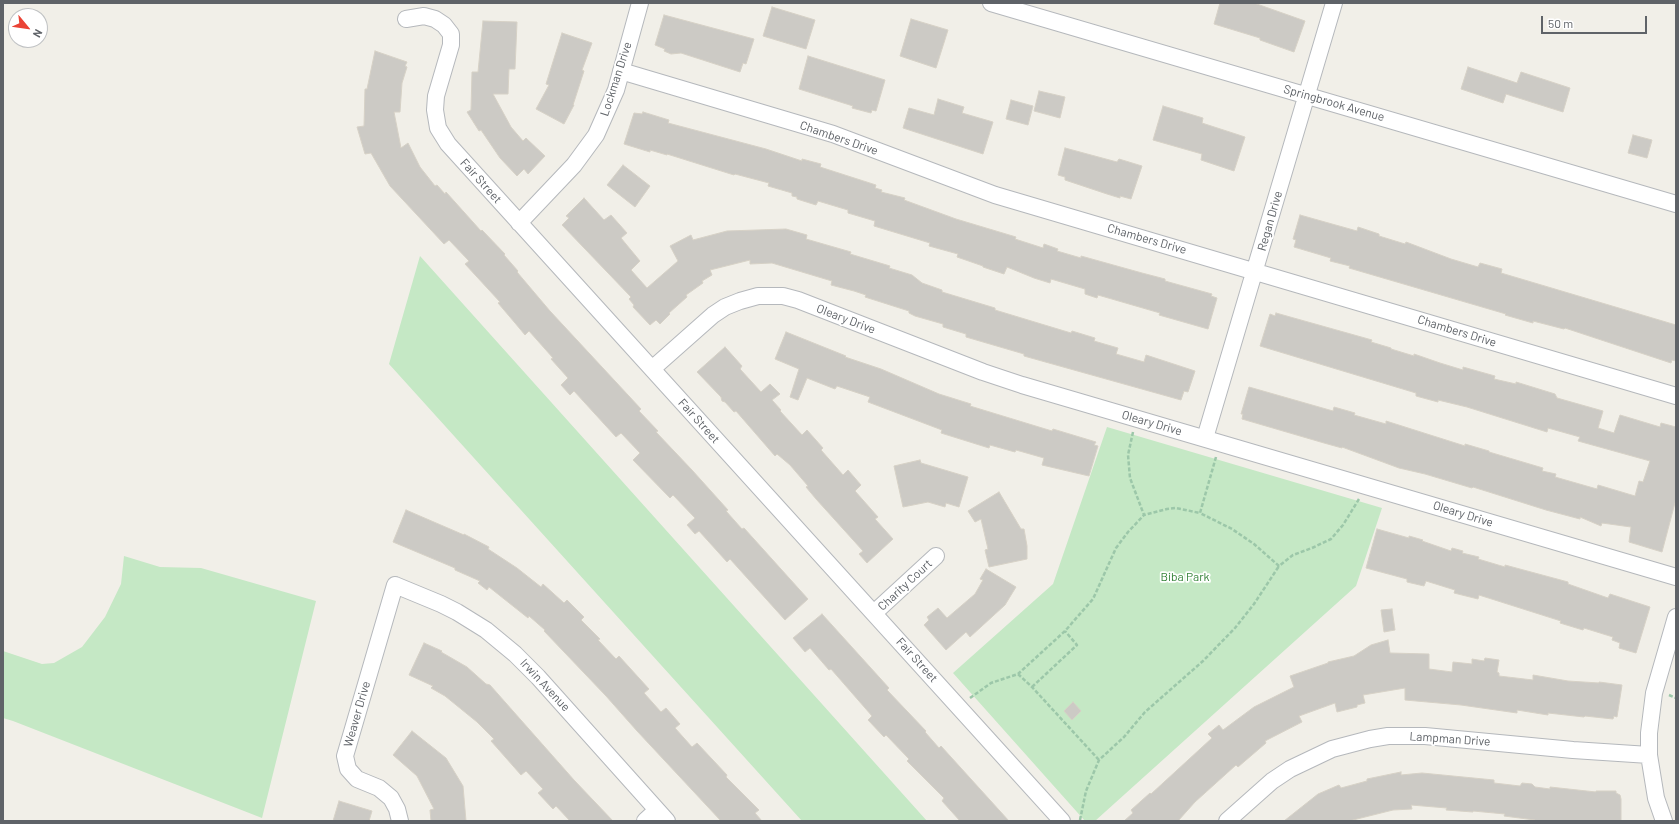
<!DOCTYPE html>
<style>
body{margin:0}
#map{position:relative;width:1679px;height:824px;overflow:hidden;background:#f1efe8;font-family:Barlow,sans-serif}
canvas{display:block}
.frame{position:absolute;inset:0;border:4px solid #5f6368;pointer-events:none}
.north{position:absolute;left:8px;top:8px;width:40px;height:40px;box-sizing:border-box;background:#fff;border:1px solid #bfc1c3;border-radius:50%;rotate:119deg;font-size:11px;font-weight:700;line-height:16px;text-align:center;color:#5f6368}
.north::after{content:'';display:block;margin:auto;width:14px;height:18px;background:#ea4335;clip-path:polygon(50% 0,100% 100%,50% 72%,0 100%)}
.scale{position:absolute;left:1541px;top:16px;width:106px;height:18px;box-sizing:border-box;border:2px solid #5f6368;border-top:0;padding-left:5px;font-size:12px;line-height:14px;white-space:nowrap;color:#5f6368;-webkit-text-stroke:3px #fff;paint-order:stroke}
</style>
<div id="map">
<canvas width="1679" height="824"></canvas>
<div class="frame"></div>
<div class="north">N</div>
<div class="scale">50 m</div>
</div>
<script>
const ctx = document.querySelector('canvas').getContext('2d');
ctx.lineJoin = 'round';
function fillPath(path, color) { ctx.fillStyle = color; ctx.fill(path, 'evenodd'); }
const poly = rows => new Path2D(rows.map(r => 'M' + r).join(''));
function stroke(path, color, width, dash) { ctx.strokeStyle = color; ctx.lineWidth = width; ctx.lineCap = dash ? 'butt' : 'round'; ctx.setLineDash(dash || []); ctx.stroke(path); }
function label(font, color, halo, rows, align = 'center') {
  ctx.font = font + ' Barlow,sans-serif'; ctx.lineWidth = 3.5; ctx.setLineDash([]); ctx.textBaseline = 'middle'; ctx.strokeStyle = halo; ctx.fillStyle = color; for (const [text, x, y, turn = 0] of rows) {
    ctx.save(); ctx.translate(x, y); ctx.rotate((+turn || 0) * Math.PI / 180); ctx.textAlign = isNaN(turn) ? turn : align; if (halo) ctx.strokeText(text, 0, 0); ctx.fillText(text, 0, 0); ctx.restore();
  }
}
fillPath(poly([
 [420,256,927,821,802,821,389,364],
 [1107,427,1382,508,1356,586,1095,821,1085,821,953,673,1053,584],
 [124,556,160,567,201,568,316,601,262,818,13,721,3,718,3,651,42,664,54,663,82,647,105,617,121,584]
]), '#c5e8c5');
const building = poly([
 [1220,3,1254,3,1305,21,1294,52,1260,40,1260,38,1214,24,1220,3],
 [772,7,815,20,806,49,763,36,772,7],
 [664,15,754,39,746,64,743,63,740,72,681,53,671,54,664,51,665,49,655,45,664,15],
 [911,19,948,30,936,68,900,56,911,19],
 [483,21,517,22,515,69,509,69,508,94,493,94,511,127,523,141,526,138,545,156,528,174,524,169,517,176,500,158,481,130,479,131,467,112,471,110,472,72,478,72,483,21],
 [562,33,592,43,582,70,584,71,573,105,574,105,564,124,536,109,549,85,546,84,562,33],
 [375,51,407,62,405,66,407,67,402,83,400,112,394,112,401,148,408,143,420,167,435,186,437,185,445,194,446,192,481,231,482,230,505,254,504,255,518,271,517,272,550,311,641,409,639,411,658,431,656,432,692,470,728,510,726,511,742,529,744,528,808,599,785,620,730,559,727,562,699,531,695,534,687,525,695,518,673,495,670,498,633,460,640,453,621,433,616,437,574,391,570,395,561,385,568,378,551,359,553,358,529,331,525,335,515,323,498,303,500,302,465,264,469,261,449,240,444,244,390,186,371,153,365,154,357,127,364,126,365,89,367,89,375,51],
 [808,56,885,80,876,111,872,110,871,113,852,108,853,106,799,89,808,56],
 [1468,67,1517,83,1521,72,1570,88,1563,112,1506,94,1503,103,1461,89,1468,67],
 [1039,91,1065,97,1060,118,1034,111,1039,91],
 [938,99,964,107,962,113,993,122,983,154,903,128,909,108,934,115,938,99],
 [1011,100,1033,106,1028,125,1006,119,1011,100],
 [1163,106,1203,118,1202,123,1245,137,1234,171,1201,160,1202,154,1153,140,1163,106],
 [643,112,669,120,668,123,766,149,802,161,802,159,821,164,820,167,876,185,875,188,882,190,881,192,905,198,904,200,956,219,1016,237,1015,239,1043,248,1044,244,1058,249,1057,251,1081,258,1081,256,1142,273,1165,279,1165,281,1212,294,1211,296,1217,298,1208,329,1159,315,1160,313,1098,295,1097,298,1085,294,1085,289,1051,279,1050,283,1034,278,1007,267,1004,274,983,267,983,266,957,257,958,254,929,246,930,243,874,226,875,221,848,213,848,210,818,201,816,205,797,199,797,197,792,196,792,193,768,186,769,183,735,174,734,175,667,154,667,155,650,150,650,152,624,144,634,113,642,114,643,112],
 [1633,135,1652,140,1647,158,1628,153,1633,135],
 [1065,148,1117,162,1119,159,1142,166,1131,199,1120,196,1120,198,1107,194,1065,180,1065,177,1058,175,1065,148],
 [623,165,650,186,635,207,607,185,623,165],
 [584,198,604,220,611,215,627,233,621,238,640,261,631,270,647,288,678,261,670,246,691,235,693,240,727,231,786,229,807,235,806,239,851,252,850,254,890,266,889,268,912,275,922,283,942,290,942,292,995,308,995,310,1071,333,1072,331,1095,338,1094,341,1118,348,1116,354,1144,362,1146,355,1195,371,1188,392,1184,391,1181,400,1024,356,1024,354,966,337,966,334,943,327,943,324,915,316,909,313,909,311,865,297,866,295,854,291,831,285,832,281,772,263,750,264,750,260,710,270,712,275,702,281,703,283,686,295,687,297,669,313,670,314,660,324,656,320,650,325,633,307,634,305,629,299,631,297,562,225,569,218,566,216,584,198],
 [1300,215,1357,231,1358,227,1379,234,1379,236,1405,244,1406,242,1451,259,1478,267,1480,263,1502,269,1501,273,1676,325,1676,361,1672,360,1671,363,1565,328,1564,329,1533,321,1533,323,1505,315,1506,314,1349,268,1350,266,1330,261,1331,258,1294,247,1296,240,1293,239,1300,215],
 [1276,313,1372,340,1371,342,1391,348,1391,349,1414,356,1414,354,1440,363,1463,370,1463,367,1495,376,1494,379,1516,384,1516,382,1555,394,1557,398,1603,411,1598,428,1614,433,1620,415,1660,427,1661,423,1676,427,1676,499,1662,552,1629,542,1631,527,1602,523,1601,526,1580,517,1580,519,1546,510,1473,487,1472,488,1425,474,1399,468,1342,447,1342,448,1324,443,1242,419,1243,414,1241,414,1249,387,1333,411,1334,407,1355,413,1354,415,1386,424,1386,421,1465,446,1465,444,1489,451,1489,452,1543,468,1542,471,1556,474,1555,477,1597,489,1598,485,1635,496,1639,481,1643,482,1650,461,1578,441,1580,437,1548,428,1547,432,1467,407,1438,400,1438,402,1416,396,1416,393,1260,346,1270,314,1275,316,1276,313],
 [786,332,846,356,845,357,881,369,939,394,971,404,970,406,1052,431,1053,429,1096,442,1094,445,1098,446,1089,476,1042,465,1044,458,1016,450,1015,452,990,445,989,448,941,433,942,430,868,402,870,397,837,386,835,389,807,378,798,400,790,397,799,369,775,359,786,332],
 [725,347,742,366,740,369,761,392,770,384,780,394,772,400,781,410,780,411,802,435,807,430,823,448,821,450,843,475,848,470,861,485,855,491,878,517,875,519,893,539,867,563,859,554,863,551,816,499,806,487,808,486,790,465,777,454,775,456,736,411,734,412,725,402,722,401,721,397,697,372,725,347],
 [920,460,921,463,968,477,959,507,946,503,945,507,928,502,903,507,894,466,920,460],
 [999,492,1021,529,1024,529,1027,546,1027,559,989,567,985,550,988,549,981,519,975,522,968,511,999,492],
 [406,510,464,535,464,534,489,547,488,549,517,568,541,587,543,584,564,603,567,600,584,617,581,620,600,639,598,640,616,659,619,656,649,689,644,693,661,712,666,708,680,724,675,728,692,747,697,743,727,775,726,777,759,810,755,813,762,821,721,821,637,731,606,696,544,631,545,630,529,616,528,618,489,587,487,590,478,583,480,581,455,570,455,568,393,542,406,510],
 [1377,529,1409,538,1409,536,1423,540,1422,541,1451,551,1452,548,1463,551,1462,553,1479,557,1478,559,1505,567,1505,565,1557,579,1568,582,1568,584,1608,598,1610,594,1650,607,1636,653,1619,648,1620,643,1612,640,1613,637,1584,628,1583,630,1560,623,1561,621,1479,595,1478,599,1454,593,1455,590,1426,581,1424,586,1407,582,1407,579,1366,568,1377,529],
 [986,569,1016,587,1005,605,970,637,966,632,946,650,924,625,929,620,927,617,938,608,947,618,975,594,983,580,980,579,986,569],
 [1392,609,1395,630,1384,632,1381,610,1392,609],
 [822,614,889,688,887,690,926,731,925,732,939,748,941,746,1009,821,960,821,942,801,944,798,907,761,909,759,886,735,884,737,868,720,872,716,831,669,829,670,810,648,805,652,793,638,822,614],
 [1388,640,1390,653,1429,654,1429,669,1452,672,1453,662,1472,664,1472,659,1484,661,1485,658,1499,660,1497,672,1499,673,1499,676,1533,680,1533,675,1568,681,1599,683,1599,682,1622,685,1617,717,1614,716,1613,719,1585,716,1584,717,1548,713,1548,715,1517,710,1517,713,1461,705,1405,700,1405,688,1363,695,1365,703,1357,705,1357,707,1337,712,1335,703,1299,716,1302,722,1265,741,1266,743,1238,767,1236,765,1195,802,1178,821,1124,821,1133,813,1131,810,1150,793,1151,794,1212,738,1208,734,1219,725,1223,730,1254,707,1294,687,1290,676,1328,663,1328,662,1354,656,1371,645,1388,640],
 [424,643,442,651,441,652,467,667,486,684,490,685,574,780,613,821,570,821,556,806,553,809,538,793,543,789,526,771,521,775,491,741,494,739,477,722,445,696,431,688,433,686,409,675,424,643],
 [1073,702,1081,711,1072,720,1064,711,1073,702],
 [412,731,446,758,463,786,466,821,431,821,430,810,434,809,417,776,393,755,412,731],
 [1401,772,1401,775,1422,773,1494,780,1494,783,1520,786,1522,783,1532,784,1535,787,1550,789,1550,787,1596,792,1596,791,1616,791,1616,793,1620,795,1621,799,1621,821,1535,821,1535,820,1504,816,1505,814,1473,811,1473,812,1446,810,1447,808,1411,805,1412,809,1393,810,1349,821,1284,821,1318,794,1339,785,1341,788,1367,781,1367,779,1401,772],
 [339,801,372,811,369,821,333,821,339,801]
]);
fillPath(building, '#cccac5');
stroke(building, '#d6d1c6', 1);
const minor = poly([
 [991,3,1676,204],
 [406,19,424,16,435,19,444,25,451,34,451,45,436,96,435,110,438,128,448,144,1062,821],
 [621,71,833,134,995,195,1676,396],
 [519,223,574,165,596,135,616,90,640,3],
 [652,369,713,315,725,307,740,301,758,296,783,296,798,300,983,372,1022,385,1676,577],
 [1205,438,1334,3],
 [874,613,936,556],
 [400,821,397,809,391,798,379,788,357,779,348,769,345,756,395,585,441,604,457,612,486,630,515,654,538,677,667,821],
 [645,821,657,810],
 [1227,821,1272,781,1290,769,1332,749,1370,739,1388,736,1425,736,1573,750,1649,755],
 [1664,821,1656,798,1649,755,1649,733,1654,693,1676,617]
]);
stroke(minor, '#b5b8bc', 18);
stroke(poly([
 [1133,432,1128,455,1130,478,1144,515,1167,509,1176,508,1200,513],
 [1216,457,1200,513,1232,529,1254,544,1279,566,1293,555,1312,548,1331,539,1343,525,1359,499],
 [1018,674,1032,687,1099,760],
 [1032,687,1077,645,1065,631],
 [1669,695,1676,698],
 [970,698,991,683,1018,674,1065,631,1093,599,1116,548,1128,532,1144,515],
 [1080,820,1086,791,1099,760,1124,737,1145,712,1203,661,1235,628,1254,604,1279,566]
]), '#9cc7a9', 2.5, [4, 2]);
stroke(minor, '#fff', 16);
label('12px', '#5f6368', '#fff', [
 ["Lockman Drive",616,79,-72],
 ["Springbrook Avenue",1334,103,16],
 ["Chambers Drive",839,138,19],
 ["Fair Street",481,181,48],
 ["Regan Drive",1270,221,-74],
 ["Chambers Drive",1147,239,16],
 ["Oleary Drive",846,319,21],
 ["Chambers Drive",1457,331,17],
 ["Fair Street",699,421,48],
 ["Oleary Drive",1152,423,16],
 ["Oleary Drive",1463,514,17],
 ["Charity Court",905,585,-43],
 ["Fair Street",917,660,48],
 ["Irwin Avenue",545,685,47],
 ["Weaver Drive",357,714,-74],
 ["Lampman Drive",1450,739,4]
]);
label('12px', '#348238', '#fff', [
 ["Biba Park",1185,577]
]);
</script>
